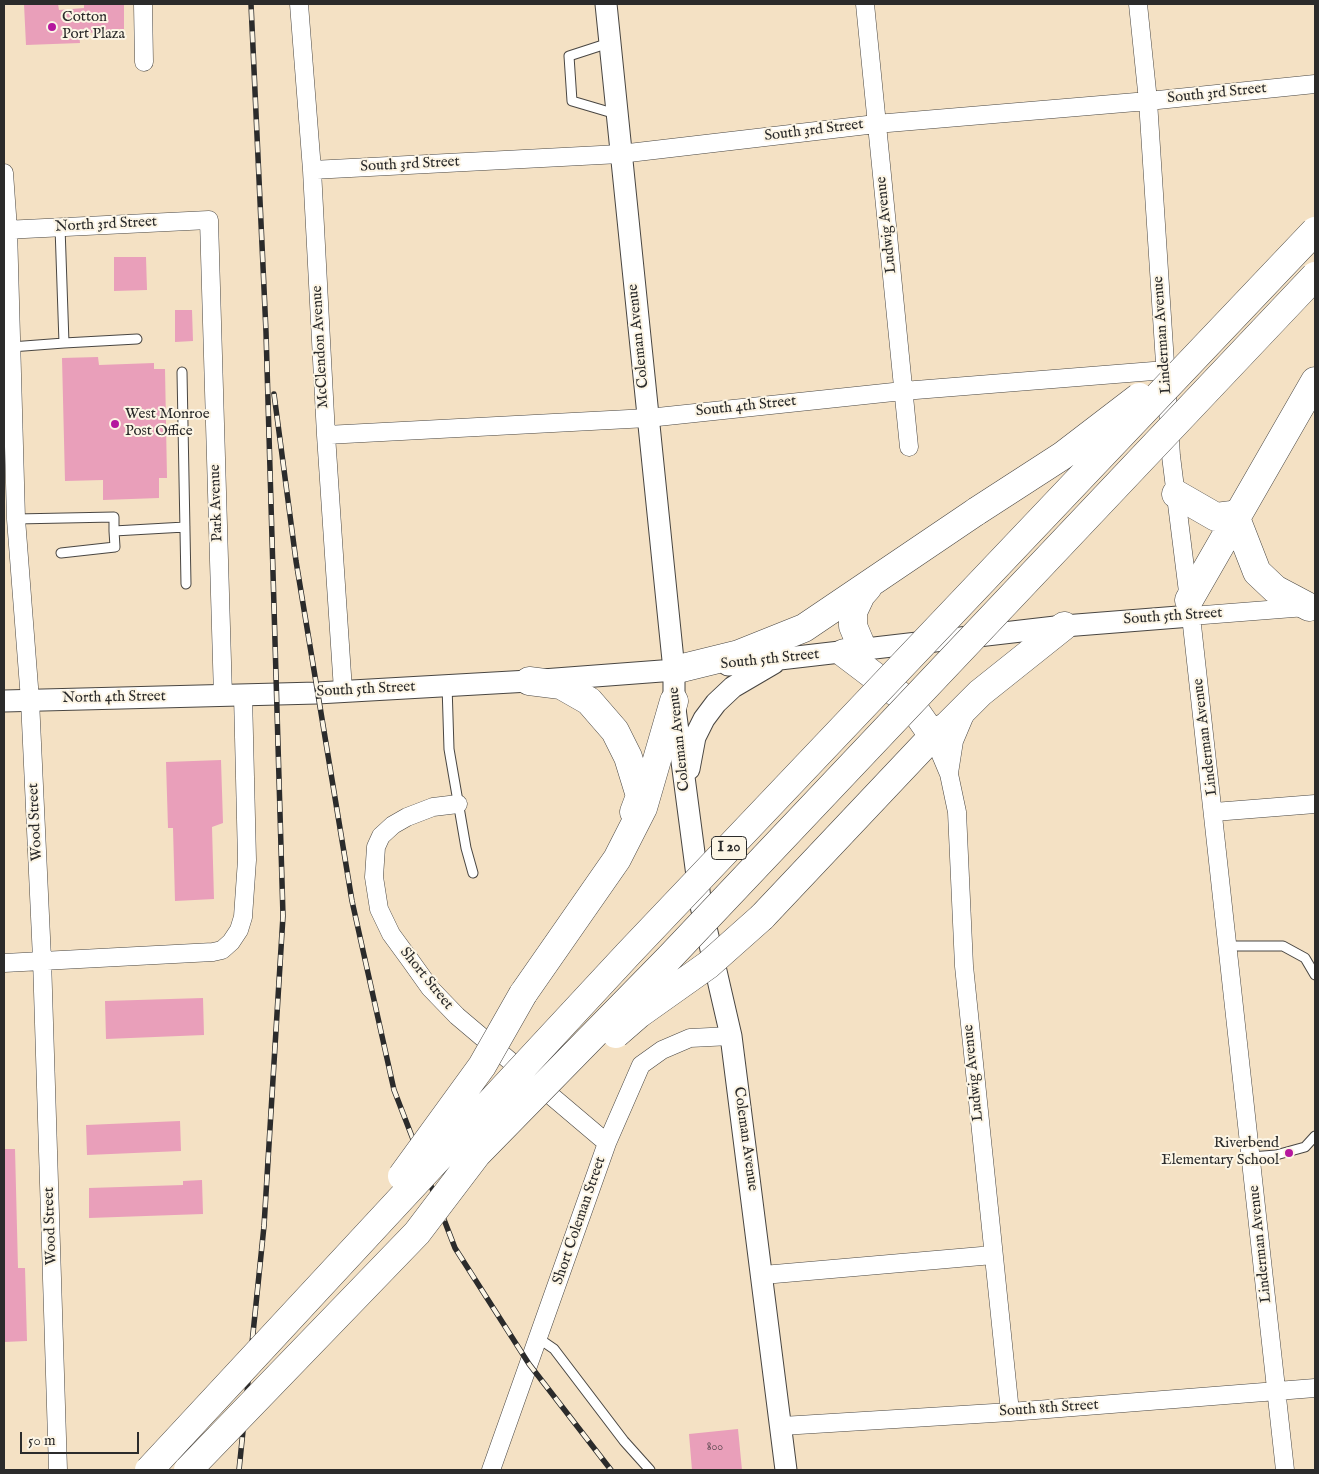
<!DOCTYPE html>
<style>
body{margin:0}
#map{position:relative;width:1319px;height:1474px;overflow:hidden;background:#f4e1c4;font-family:"IM FELL English",serif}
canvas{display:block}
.frame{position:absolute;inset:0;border:5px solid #2b2b2b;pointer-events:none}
.scale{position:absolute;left:20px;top:1432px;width:119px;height:22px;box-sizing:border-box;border:2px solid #2b2b2b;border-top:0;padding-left:6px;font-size:15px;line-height:18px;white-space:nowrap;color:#2b2b2b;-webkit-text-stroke:4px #fcf5e5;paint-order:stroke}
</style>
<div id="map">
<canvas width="1319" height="1474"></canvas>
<div class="frame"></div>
<div class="scale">50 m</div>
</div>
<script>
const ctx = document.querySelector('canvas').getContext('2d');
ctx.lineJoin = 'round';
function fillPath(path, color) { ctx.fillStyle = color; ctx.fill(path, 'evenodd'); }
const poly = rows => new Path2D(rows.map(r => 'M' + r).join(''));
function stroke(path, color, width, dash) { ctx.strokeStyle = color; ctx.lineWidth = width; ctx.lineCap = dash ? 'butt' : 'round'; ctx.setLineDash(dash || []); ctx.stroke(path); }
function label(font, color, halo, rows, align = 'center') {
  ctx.font = font + ' "IM FELL English",serif'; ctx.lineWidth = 4; ctx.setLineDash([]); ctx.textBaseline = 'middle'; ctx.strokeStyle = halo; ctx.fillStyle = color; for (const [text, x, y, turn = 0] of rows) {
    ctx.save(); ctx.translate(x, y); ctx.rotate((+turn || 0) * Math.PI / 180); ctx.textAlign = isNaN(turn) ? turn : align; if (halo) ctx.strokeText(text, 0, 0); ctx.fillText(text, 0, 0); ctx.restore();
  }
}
fillPath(poly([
 [24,4,58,4,59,10,84,8,84,4,124,5,124,29,117,29,117,32,79,33,80,43,26,45],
 [114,257,146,257,147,290,114,291],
 [175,310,192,310,193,341,175,342],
 [98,357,99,365,154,363,154,369,165,369,167,478,159,478,159,498,103,500,103,480,65,481,62,358],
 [221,760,223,823,212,827,214,899,175,901,173,828,168,828,166,762],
 [203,998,204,1035,106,1039,105,1001],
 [180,1121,181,1151,87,1155,86,1125],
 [4,1149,15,1149,18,1268,25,1268,27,1341,4,1342],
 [202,1180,203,1214,89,1218,89,1188,183,1185,183,1181],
 [738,1429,742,1470,692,1470,689,1434]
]), '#e99fba');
const service = poly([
 [609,43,569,56,572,101,616,114],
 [64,343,137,339],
 [11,347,64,343,60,227],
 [182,372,186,584],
 [16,519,114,517,114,531,185,527],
 [61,553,115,547,114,531],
 [447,685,449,749,466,848,473,873],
 [1229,946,1283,946,1305,958,1315,975],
 [1251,1157,1276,1155,1305,1147,1315,1136],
 [538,1338,554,1349,624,1441,650,1470]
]);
const minor = poly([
 [143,4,144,62],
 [299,4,312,170,326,435,343,690],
 [865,4,909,447],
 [1138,4,1148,101,1171,456,1189,600],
 [312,170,620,154,876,124,1148,101,1315,84],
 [4,173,8,229,16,519,30,700,42,959,58,1470],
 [4,230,209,220,223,696],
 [326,435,648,418,903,391,1166,370],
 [933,736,949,774,957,812,964,966,1010,1412],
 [949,773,954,741,965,715],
 [458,804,433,807,407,817,393,825,381,836,376,847,374,877,379,909,391,934,410,960,430,988,457,1016,607,1143],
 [1214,812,1315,804],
 [4,963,213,952,222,950,231,942,239,930,243,917,247,860,243,695],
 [763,1275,993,1255],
 [782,1426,1010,1412,1315,1388],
 [491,1470,607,1143,641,1065,662,1050,690,1038,731,1036],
 [1285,1470,1191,616,1306,607]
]);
const tertiary = poly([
 [606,4,674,670,674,701,701,906,731,1036,786,1470],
 [728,665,1064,626,1191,616,1189,600],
 [4,701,317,693,529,681,688,669],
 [689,769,695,737,704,719,716,703,733,687,774,663]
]);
const motorway = poly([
 [1176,494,1216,517,1232,515,1239,512],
 [1236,518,1257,572,1275,589,1309,607],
 [1189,600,1315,381],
 [863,650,853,626,853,612,861,595,868,587],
 [844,653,910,703,933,736],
 [674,670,739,654,804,628,977,511],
 [529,681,561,685,589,701,615,731,628,757,640,796,634,812],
 [762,917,933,736,948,725,980,693,1064,626],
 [523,994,617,859,643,808,674,701]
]);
stroke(service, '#494642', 11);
stroke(minor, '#494642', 19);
stroke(tertiary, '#494642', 23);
stroke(motorway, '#494642', 29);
stroke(service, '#fff', 9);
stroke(minor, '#fff', 18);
stroke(tertiary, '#fff', 21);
stroke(motorway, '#fff', 28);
const rail = poly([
 [274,394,296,561,352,901,394,1090,455,1248,529,1364,611,1470],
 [239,1470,264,1226,283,916,266,332,251,4]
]);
stroke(rail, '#2b2b2b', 5.5);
stroke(rail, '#fcf5e5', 4, [11]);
const motorwayBridge = poly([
 [977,511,1062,456,1139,397],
 [616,1034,639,1014,708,965,762,917],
 [402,1176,482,1066,523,994],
 [149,1470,628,954,1315,231],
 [188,1470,417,1233,477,1154,670,957,1315,276]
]);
stroke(motorwayBridge, '#494642', 29, []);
stroke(motorwayBridge, '#fff', 28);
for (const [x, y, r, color] of [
 [52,27,5,"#b5179e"],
 [115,424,5,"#b5179e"],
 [1289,1153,5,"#b5179e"]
]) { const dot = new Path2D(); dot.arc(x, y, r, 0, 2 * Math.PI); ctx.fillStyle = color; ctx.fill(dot); stroke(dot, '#fcf5e5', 2); }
label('12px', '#5a484f', null, [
 ["800",715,1448]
]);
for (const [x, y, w] of [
 [729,848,35]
]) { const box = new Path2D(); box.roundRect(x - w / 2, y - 11.5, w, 23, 4); ctx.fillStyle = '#fcf5e5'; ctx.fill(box); stroke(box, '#2b2b2b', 1); }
label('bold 14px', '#2b2b2b', null, [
 ["I 20",729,848]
]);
label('15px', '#2b2b2b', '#fcf5e5', [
 ["Cotton",62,18],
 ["Port Plaza",62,35],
 ["West Monroe",125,415],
 ["Post Office",125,432],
 ["Riverbend",1279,1144,"right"],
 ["Elementary School",1279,1161,"right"]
], 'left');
label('15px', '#2b2b2b', '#fcf5e5', [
 ["South 3rd Street",1217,94,-6],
 ["South 3rd Street",814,131,-7],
 ["South 3rd Street",410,165,-3],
 ["North 3rd Street",106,225,-3],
 ["Ludwig Avenue",887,225,-96],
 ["Linderman Avenue",1163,335,-94],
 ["Coleman Avenue",639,336,-96],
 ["McClendon Avenue",321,347,-93],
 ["South 4th Street",746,407,-6],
 ["Park Avenue",217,503,-92],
 ["South 5th Street",1173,617,-4],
 ["South 5th Street",770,660,-6],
 ["South 5th Street",366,690,-3],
 ["North 4th Street",114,698,-1],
 ["Linderman Avenue",1206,737,-97],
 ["Coleman Avenue",680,739,-96],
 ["Wood Street",36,822,-93],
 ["Short Street",426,979,51],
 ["Ludwig Avenue",974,1073,-96],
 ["Coleman Avenue",745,1139,82],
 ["Short Coleman Street",580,1221,-71],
 ["Wood Street",51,1226,-92],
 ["Linderman Avenue",1261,1244,-96],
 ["South 8th Street",1049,1409,-4]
]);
</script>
